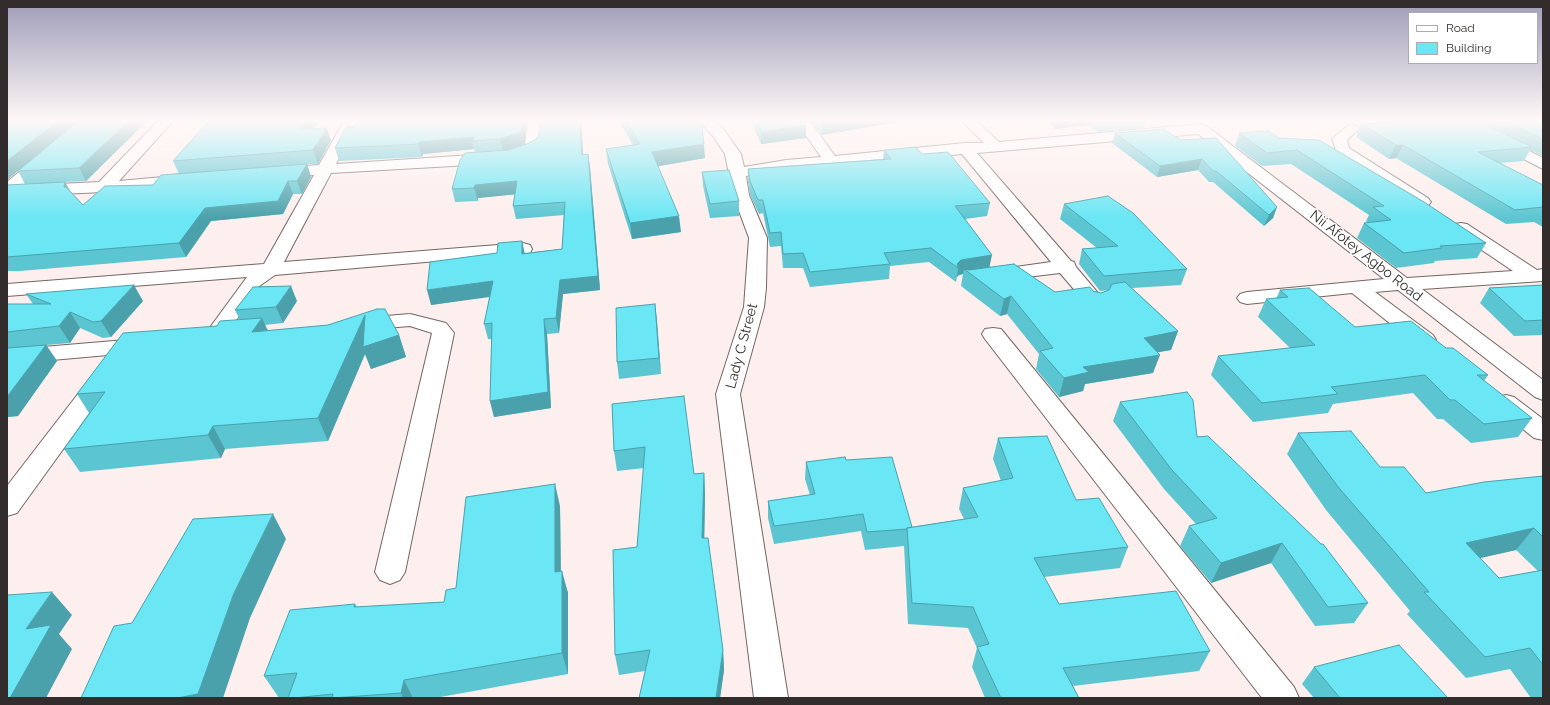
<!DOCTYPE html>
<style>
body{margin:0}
#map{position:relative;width:1550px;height:705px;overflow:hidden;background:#fdefed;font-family:Raleway,sans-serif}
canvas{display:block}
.frame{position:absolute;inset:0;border:8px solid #322d2c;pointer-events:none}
.legend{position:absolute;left:1408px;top:12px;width:130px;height:52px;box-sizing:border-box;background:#fff;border:1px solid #adabab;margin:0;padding:5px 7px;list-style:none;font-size:12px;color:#322d2c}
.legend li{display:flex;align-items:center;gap:8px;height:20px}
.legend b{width:20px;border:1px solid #adabab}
</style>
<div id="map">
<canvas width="1550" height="705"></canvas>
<div class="frame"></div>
<ul class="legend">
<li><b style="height:5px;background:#fff"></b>Road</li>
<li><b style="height:11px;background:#6ae6f4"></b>Building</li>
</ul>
</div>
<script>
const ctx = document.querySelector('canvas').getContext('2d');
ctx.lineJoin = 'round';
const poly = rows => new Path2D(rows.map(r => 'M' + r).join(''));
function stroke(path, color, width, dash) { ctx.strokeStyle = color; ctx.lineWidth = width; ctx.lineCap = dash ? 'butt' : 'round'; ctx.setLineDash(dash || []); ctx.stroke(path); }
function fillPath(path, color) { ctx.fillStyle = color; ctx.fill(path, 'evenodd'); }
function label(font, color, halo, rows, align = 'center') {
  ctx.font = font + ' Raleway,sans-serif'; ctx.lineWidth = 3; ctx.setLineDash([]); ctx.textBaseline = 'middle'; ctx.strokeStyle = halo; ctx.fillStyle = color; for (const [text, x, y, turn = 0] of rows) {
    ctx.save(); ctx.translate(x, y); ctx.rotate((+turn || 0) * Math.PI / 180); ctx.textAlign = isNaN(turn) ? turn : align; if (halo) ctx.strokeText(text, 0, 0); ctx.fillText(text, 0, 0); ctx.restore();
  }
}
const minor = poly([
 [81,121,96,121,13,194,7,195,7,182,81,121],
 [158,121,173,121,119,181,185,175,191,177,193,180,191,183,104,192,38,195,32,194,30,190,32,186,38,185,99,182,158,121],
 [344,121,358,121,336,164,503,153,525,145,528,121,542,121,540,147,537,150,529,155,504,163,331,173,284,262,523,243,530,245,532,249,530,253,275,275,258,287,222,342,214,343,206,342,203,337,247,277,7,296,7,284,264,264,314,175,279,178,273,176,271,173,273,170,279,168,319,165,344,121],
 [700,121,715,121,724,130,741,154,744,167,786,160,821,157,800,127,802,124,807,123,812,124,835,156,965,143,984,143,962,121,977,121,999,142,1200,124,1205,125,1407,278,1513,271,1455,232,1452,228,1455,224,1461,223,1467,224,1537,270,1543,269,1543,281,1422,289,1543,380,1543,400,1535,397,1398,290,1375,292,1433,335,1436,340,1433,345,1425,347,1417,345,1352,293,1247,304,1240,302,1237,298,1240,294,1247,292,1384,279,1198,134,977,153,1071,261,1074,262,1076,267,1103,299,1106,303,1103,307,1096,309,1089,307,1060,273,994,281,987,279,984,275,987,271,1051,262,962,154,786,170,746,176,749,195,767,238,766,288,764,307,740,394,788,698,754,698,716,394,744,307,749,238,733,195,725,154,713,136,700,121],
 [1454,121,1471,121,1543,158,1543,169,1456,124,1454,121],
 [1352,125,1357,126,1359,129,1347,140,1349,148,1428,198,1431,202,1428,206,1422,207,1416,206,1337,153,1332,139,1347,126,1352,125],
 [410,314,446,323,454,333,405,572,400,580,390,584,380,580,375,572,432,333,410,326,362,330,355,328,351,324,355,320,362,318,410,314],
 [993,328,1001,329,1294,687,1299,698,1262,698,985,339,982,334,985,329,993,328],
 [126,340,134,342,137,347,17,513,7,516,7,486,108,355,7,364,7,350,126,340],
 [1506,395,1514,397,1543,419,1543,440,1534,438,1498,409,1494,403,1498,397,1506,395]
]);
stroke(minor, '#736664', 2);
fillPath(minor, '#fff');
fillPath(poly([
 [7,121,147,121,86,181,65,182,70,191,83,205,153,185,179,174,173,161,209,121,318,121,313,128,331,140,318,164,307,164,311,177,302,194,293,194,283,214,211,221,186,257,20,271,7,271,7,185,25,184,18,171,7,180],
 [357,121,527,121,524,144,507,150,527,144,581,121,583,155,590,167,600,290,563,294,559,333,547,334,551,408,494,417,490,401,492,339,488,339,484,324,490,296,431,305,497,253,522,241,524,253,562,249,564,215,516,219,513,206,515,194,478,198,478,201,455,202,452,189,475,152,474,149,423,154,422,157,339,161,335,148,355,127],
 [619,121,698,121,705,158,658,166,681,232,632,239,608,164,606,149,633,145],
 [751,121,903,121,822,135,812,123,804,123,806,125,806,138,761,144],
 [1048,121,1146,121,1144,128,1098,132,1089,125,1055,129],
 [1377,121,1543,121,1543,156,1530,150,1524,161,1500,163,1543,185,1543,227,1534,222,1506,224,1396,158,1389,159,1356,137,1361,124,1382,123],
 [1163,129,1277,207,1273,218,1264,226,1213,182,1209,182,1198,170,1157,177,1112,143,1115,133],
 [1239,133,1279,138,1486,243,1477,258,1435,261,1434,263,1396,268,1357,238,1364,223,1368,223,1366,221,1369,215,1291,164,1262,166,1235,146],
 [884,150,922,154,990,203,987,216,965,219,990,267,1055,292,1093,291,1101,293,1109,290,1100,291,1079,264,1082,249,1097,248,1060,219,1064,204,1187,269,1181,285,1132,288,1178,331,1171,350,1157,352,1153,373,1085,384,1083,391,1059,397,1036,369,1039,354,1007,314,1000,316,961,286,963,274,959,275,957,277,956,282,929,262,890,266,889,279,810,287,803,268,783,268,781,246,770,247,763,213,759,214,750,195,748,182,748,169,883,159],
 [702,172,739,201,739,216,710,218,703,186],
 [1543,285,1543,335,1514,336,1480,303,1489,288],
 [1280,290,1355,327,1446,348,1488,375,1484,381,1532,418,1518,437,1471,443,1443,419,1437,419,1413,393,1333,404,1328,413,1253,422,1211,375,1218,356,1290,348,1258,317,1266,299,1276,299],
 [26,294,143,301,111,337,103,338,80,328,70,343,46,345,57,361,18,416,7,417,7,304,33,304],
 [297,301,283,323,265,325,268,330,399,335,406,357,371,369,365,354,328,441,225,449,221,458,80,472,64,449,89,413,77,394,217,326,240,320,235,310],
 [655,304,661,374,619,379,617,362],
 [1120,402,1197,437,1368,603,1354,623,1315,626,1271,563,1211,583,1180,546,1189,526,1196,524,1164,489,1113,421],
 [612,404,694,474,704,473,705,494,704,538,723,650,724,670,720,698,639,698,645,671,619,675,615,655,637,547,644,468,617,471,614,451],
 [1298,433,1380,467,1426,493,1543,476,1543,698,1531,698,1510,669,1466,678,1407,614,1410,611,1326,510,1287,454],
 [1516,550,1538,571,1499,578,1480,558],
 [998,438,1076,500,1128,547,1120,568,1044,577,1059,604,1210,651,1199,671,1073,686,1079,698,985,698,972,667,977,648,968,628,908,624,904,546,865,550,861,531,774,544,768,518,768,501,810,495,805,479,806,462,846,460,912,527,964,519,959,509,963,488,1001,481,993,459],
 [560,506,561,571,568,593,568,674,435,698,288,698,288,697,279,698,264,676,355,604,357,607,444,602,456,588],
 [1314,667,1448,698,1314,698,1302,684]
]), '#5bc6d2');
fillPath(poly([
 [58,121,79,121,7,180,7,161],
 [129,121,147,121,86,181,79,168],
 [306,121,318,121,305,142,300,129],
 [523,121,527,121,524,144,503,152,500,139],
 [580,121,581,121,584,168,582,155],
 [834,121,903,121,822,135,822,123],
 [1057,121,1090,121,1089,125,1055,129],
 [806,125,806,138,761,144,761,132],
 [327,128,331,140,318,164,313,150],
 [475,137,472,141,474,149,423,154,422,157,418,144,419,142],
 [704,144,705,158,654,167,652,152],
 [1396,145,1403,145,1396,158,1389,159],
 [588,154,590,167,600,290,563,294,559,333,556,318,560,280],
 [1202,159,1198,170,1157,177,1160,166],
 [307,164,311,177,302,194,297,181],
 [288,181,293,194,283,214,211,221,186,257,179,243,205,208],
 [517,181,519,194,478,198,478,201,474,188,475,185],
 [65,182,72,195,64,187],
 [1277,207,1273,218,1264,226,1269,215],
 [679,216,681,232,632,239,630,223],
 [522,241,525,255,522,254],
 [992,255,989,269,969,273,964,269,963,274,959,275,957,277,958,268,957,264,961,260],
 [493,281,497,296,431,305,427,290],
 [134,285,143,301,111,337,101,321],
 [291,286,297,301,283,323,276,307],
 [1011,296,1007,314,1000,316,1004,299],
 [655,304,657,320,661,374,659,358],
 [70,312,80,328,70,343,59,326],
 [365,315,399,335,406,357,371,369,365,354,328,441,318,418],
 [262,318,272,340,252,332],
 [544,319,547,334,551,408,494,417,490,401],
 [1178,331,1171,350,1138,356,1144,338],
 [46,345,57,361,18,416,7,417,7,397],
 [1160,355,1153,373,1085,384,1083,391,1059,397,1064,378,1083,367],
 [213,426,225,449,221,458,208,435],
 [704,473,705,494,704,559,702,538],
 [555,484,560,506,561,594,555,572],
 [273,514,286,539,250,618,223,698,177,698,234,593],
 [1534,528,1516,550,1449,565,1466,543],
 [1282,543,1271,563,1211,583,1221,563],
 [562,571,568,593,568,674,562,653],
 [52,592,72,615,59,634,72,649,46,698,10,698,26,629],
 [723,650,724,670,720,698,716,698],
 [404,680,413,698,403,698,401,693]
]), '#4aa1ab');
const building = poly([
 [7,121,58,121,7,161,7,121],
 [78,121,129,121,79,168,18,171,78,121],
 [209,121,306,121,300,129,327,128,313,150,173,161,209,121],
 [357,121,523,121,521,132,500,139,472,141,475,137,419,142,418,144,335,148,346,127,355,127,357,121],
 [540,121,580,121,582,155,588,154,598,276,560,280,556,318,544,319,548,392,490,401,492,323,484,324,493,281,427,290,430,262,497,253,498,243,522,241,522,254,562,249,565,202,513,206,517,181,475,185,474,188,452,189,460,160,465,153,508,150,527,144,536,139,539,135,540,121],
 [626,121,698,121,702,127,704,144,652,152,679,216,630,223,606,149,640,144,626,121],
 [756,121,803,121,806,125,761,132,756,121],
 [821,121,834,121,822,123,821,121],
 [1408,121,1478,121,1532,147,1478,152,1543,185,1543,207,1515,210,1403,145,1396,145,1361,124,1410,121,1408,121],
 [1506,121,1543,121,1543,139,1506,121],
 [1163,129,1181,140,1216,138,1277,207,1269,215,1216,171,1213,171,1202,159,1160,166,1115,133,1163,129],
 [1268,131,1279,138,1319,140,1424,202,1486,243,1440,246,1442,248,1404,253,1364,223,1391,220,1373,207,1384,206,1297,150,1267,153,1239,133,1268,131],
 [916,147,922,154,948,152,990,203,955,206,992,255,961,260,957,264,958,268,931,248,884,253,890,264,810,272,803,253,783,254,781,232,770,233,763,200,758,200,750,181,748,169,891,159,884,150,916,147],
 [307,164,297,181,288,181,278,201,205,208,179,243,7,257,7,185,65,182,64,187,66,187,83,205,105,186,153,185,161,175,307,164],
 [729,170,739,201,710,204,702,172,729,170],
 [1108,196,1133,213,1187,269,1104,276,1082,249,1118,246,1064,204,1108,196],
 [1014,264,1055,292,1090,287,1093,291,1101,293,1109,290,1112,284,1125,282,1178,331,1144,338,1160,355,1083,367,1089,372,1064,378,1040,351,1053,348,1011,296,1004,299,964,269,969,270,1014,264],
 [134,285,101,321,93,322,70,312,59,326,7,332,7,304,51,304,26,294,134,285],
 [1543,285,1543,320,1525,321,1489,288,1543,285],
 [291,286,276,307,235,310,253,287,291,286],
 [1309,288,1355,327,1411,321,1446,348,1453,348,1488,375,1477,375,1532,418,1484,424,1455,400,1450,400,1425,375,1331,387,1338,394,1262,403,1218,356,1315,345,1266,299,1288,297,1280,290,1309,288],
 [655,304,659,358,617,362,616,308,655,304],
 [377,309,385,309,399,335,363,347,365,315,318,418,213,426,208,435,64,449,105,392,77,394,123,333,217,326,220,321,262,318,252,332,328,325,377,309],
 [46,345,7,397,7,348,46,345],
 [1187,392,1193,400,1197,437,1208,436,1321,544,1323,544,1368,603,1328,607,1282,543,1221,563,1189,526,1217,518,1172,470,1120,402,1187,392],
 [684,396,694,474,704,473,702,538,708,538,723,650,716,698,639,698,650,650,615,655,613,550,637,547,645,447,614,451,612,404,684,396],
 [1351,431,1380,467,1404,467,1426,493,1484,482,1543,476,1543,537,1534,528,1466,543,1499,578,1543,570,1543,665,1530,648,1485,657,1424,592,1429,592,1339,488,1298,433,1351,431],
 [1047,436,1076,500,1099,498,1128,547,1034,558,1059,604,1176,591,1210,651,1063,668,1079,698,1001,698,977,647,989,644,973,607,912,603,907,528,978,517,963,488,1013,478,998,438,1047,436],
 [845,457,846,460,892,457,912,527,907,528,907,529,867,532,863,514,774,526,768,501,815,494,806,462,845,457],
 [555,484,555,572,562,571,562,653,404,680,401,693,332,698,333,694,294,698,288,698,297,673,264,676,290,610,355,604,354,607,444,602,446,590,456,588,466,497,555,484],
 [273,514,234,593,198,694,177,698,81,698,114,626,132,623,193,519,273,514],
 [52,592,26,629,51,625,10,698,7,698,7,595,52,592],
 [1399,645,1448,698,1340,698,1314,667,1399,645]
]);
fillPath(building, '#6ae6f4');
stroke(building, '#4aa1ab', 1);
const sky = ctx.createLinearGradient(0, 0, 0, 219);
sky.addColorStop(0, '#9e9cb8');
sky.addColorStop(0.55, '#fef8f7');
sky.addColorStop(1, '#fef8f700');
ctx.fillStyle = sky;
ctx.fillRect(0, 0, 1550, 219);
label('14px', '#322d2c', '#fff', [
 ["Nii Afotey Agbo Road",1366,256,38],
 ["Lady C Street",742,346,-75]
]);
</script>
